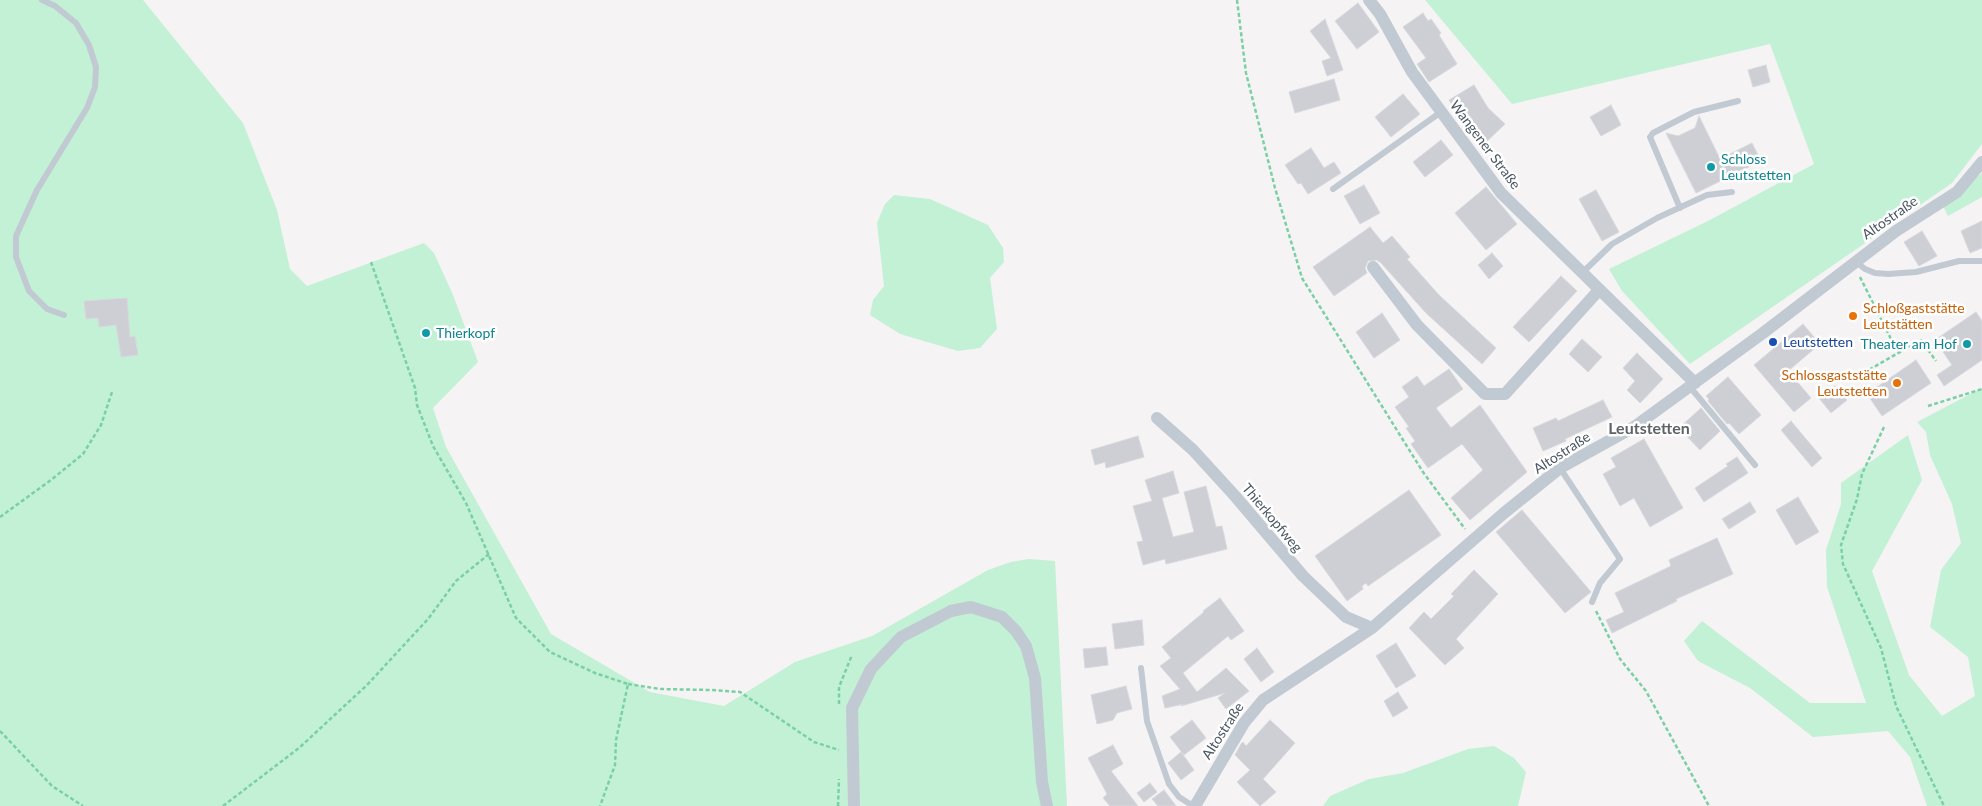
<!DOCTYPE html>
<meta charset="utf-8">
<style>
body{margin:0}
canvas{display:block;background:#f5f3f3}
</style>
<canvas width="1982" height="806"></canvas>
<script>
const ctx = document.querySelector('canvas').getContext('2d');
ctx.lineJoin = 'round';
function fillPath(path, color) { ctx.fillStyle = color; ctx.fill(path, 'evenodd'); }
const poly = rows => new Path2D(rows.map(r => 'M' + r).join(''));
function stroke(path, color, width, dash) { ctx.strokeStyle = color; ctx.lineWidth = width; ctx.lineCap = dash ? 'butt' : 'round'; ctx.setLineDash(dash || []); ctx.stroke(path); }
function label(font, color, halo, rows, align = 'center') {
  ctx.font = font + ' Lato,sans-serif'; ctx.lineWidth = 5; ctx.setLineDash([]); ctx.textBaseline = 'middle'; ctx.strokeStyle = halo; ctx.fillStyle = color; for (const [text, x, y, turn = 0] of rows) {
    ctx.save(); ctx.translate(x, y); ctx.rotate((+turn || 0) * Math.PI / 180); ctx.textAlign = isNaN(turn) ? turn : align; if (halo) ctx.strokeText(text, 0, 0); ctx.fillText(text, 0, 0); ctx.restore();
  }
}
fillPath(poly([
 [0,0,143,0,243,123,277,210,290,269,307,286,424,243,434,253,453,295,478,362,433,408,446,447,551,634,650,692,724,706,795,662,872,636,988,570,1011,562,1029,559,1055,561,1067,806,0,806],
 [1425,0,1982,0,1982,144,1952,183,1690,364,1622,291,1609,269,1710,220,1814,164,1770,44,1512,104],
 [1982,173,1982,197,1948,216,1943,206],
 [894,195,930,199,988,225,1003,248,1004,262,990,278,997,329,980,348,958,351,900,334,870,315,873,300,884,286,877,223,885,204],
 [1982,388,1982,806,1927,806,1910,757,1888,731,1813,737,1750,688,1698,661,1684,641,1702,621,1810,703,1866,703,1827,587,1826,550,1841,504,1841,483,1908,435,1922,480,1872,571,1909,675,1942,716,1975,696,1968,657,1930,627,1941,570,1961,543,1952,504,1930,455,1926,432,1917,422],
 [1494,746,1514,758,1526,772,1518,806,1323,806,1330,796,1369,779,1403,773,1468,749]
]), '#c3f1d5');
const building = poly([
 [1358,3,1379,32,1357,49,1335,21,1358,3],
 [1423,13,1428,21,1431,19,1441,33,1439,35,1457,64,1429,82,1417,64,1426,58,1403,27,1423,13],
 [1325,19,1343,70,1327,76,1322,61,1331,58,1310,31,1325,19],
 [1766,65,1770,82,1753,87,1748,70,1766,65],
 [1334,79,1340,100,1295,113,1289,92,1334,79],
 [1474,85,1488,108,1505,124,1481,147,1474,140,1449,100,1474,85],
 [1403,94,1420,114,1391,137,1375,117,1403,94],
 [1611,105,1621,125,1601,136,1590,117,1611,105],
 [1699,116,1720,159,1752,143,1761,161,1696,193,1666,133,1678,136,1695,128,1699,116],
 [1441,140,1453,155,1425,177,1413,162,1441,140],
 [1311,148,1324,168,1334,162,1341,173,1308,194,1301,183,1298,184,1285,165,1311,148],
 [1364,185,1380,213,1360,224,1344,196,1364,185],
 [1486,187,1517,224,1486,250,1455,213,1486,187],
 [1596,190,1619,232,1602,241,1579,199,1596,190],
 [1982,221,1982,248,1970,253,1961,231,1982,221],
 [1370,227,1383,243,1392,236,1410,257,1407,259,1439,295,1496,348,1482,364,1426,313,1381,263,1377,260,1368,261,1365,268,1367,273,1334,296,1313,267,1370,227],
 [1922,231,1937,256,1919,266,1904,242,1922,231],
 [1492,253,1503,266,1489,279,1478,265,1492,253],
 [1561,276,1577,291,1529,342,1513,327,1561,276],
 [127,298,130,337,135,336,138,355,121,357,116,325,99,327,98,318,86,319,84,301,127,298],
 [1976,312,1982,321,1982,360,1944,386,1937,375,1952,365,1935,340,1976,312],
 [1382,313,1400,340,1374,358,1356,332,1382,313],
 [1803,324,1820,344,1788,371,1811,398,1794,412,1754,365,1803,324],
 [1582,339,1602,357,1588,372,1569,354,1582,339],
 [1637,353,1663,379,1640,403,1627,390,1635,381,1623,368,1637,353],
 [1916,360,1931,383,1882,416,1867,394,1916,360],
 [1449,369,1463,389,1436,408,1451,428,1480,405,1527,472,1470,520,1451,498,1483,470,1462,444,1428,468,1411,444,1415,441,1406,428,1409,427,1395,407,1409,397,1402,387,1417,376,1424,386,1449,369],
 [1728,377,1761,415,1739,434,1729,423,1727,424,1708,401,1709,399,1706,396,1728,377],
 [1835,386,1847,400,1831,413,1819,398,1835,386],
 [1603,400,1612,417,1565,439,1566,441,1543,451,1533,428,1556,418,1558,421,1603,400],
 [1701,408,1720,431,1700,450,1679,428,1701,408],
 [1791,421,1822,458,1812,467,1781,430,1791,421],
 [1138,436,1144,457,1106,468,1105,462,1095,465,1091,450,1138,436],
 [1644,439,1683,508,1650,527,1634,498,1620,506,1603,474,1616,467,1611,458,1644,439],
 [1737,457,1748,473,1704,502,1695,488,1728,466,1726,464,1737,457],
 [1173,471,1179,493,1162,498,1173,537,1194,532,1184,492,1206,486,1216,527,1222,526,1227,549,1166,564,1165,559,1143,565,1137,542,1143,541,1133,506,1152,501,1145,480,1173,471],
 [1409,490,1441,535,1368,586,1366,583,1362,586,1363,589,1347,601,1315,556,1409,490],
 [1798,497,1819,532,1796,545,1776,510,1798,497],
 [1750,502,1756,512,1729,529,1722,519,1750,502],
 [1522,510,1591,592,1565,613,1496,532,1522,510],
 [1717,538,1733,574,1676,599,1677,601,1612,633,1606,620,1624,612,1615,593,1671,566,1669,560,1717,538],
 [1474,570,1498,594,1456,639,1464,648,1445,665,1409,628,1424,612,1431,619,1454,596,1451,594,1474,570],
 [1220,598,1244,631,1231,640,1228,636,1183,673,1197,692,1226,668,1249,691,1226,709,1218,698,1225,693,1181,706,1184,704,1165,708,1162,696,1180,689,1160,666,1171,658,1162,647,1204,612,1203,611,1220,598],
 [1142,620,1144,645,1115,649,1112,624,1142,620],
 [1396,643,1416,676,1396,688,1376,656,1396,643],
 [1106,647,1108,665,1085,668,1083,649,1106,647],
 [1257,648,1274,672,1261,682,1244,659,1257,648],
 [1126,686,1132,709,1117,713,1113,720,1097,724,1091,695,1126,686],
 [1398,692,1408,708,1393,717,1384,701,1398,692],
 [1192,720,1206,738,1184,755,1170,737,1192,720],
 [1270,720,1295,743,1263,779,1276,792,1260,806,1237,782,1250,770,1235,755,1241,744,1243,742,1246,746,1270,720],
 [1113,745,1123,764,1111,771,1138,806,1110,806,1103,798,1107,794,1088,758,1113,745],
 [1181,752,1194,770,1181,780,1168,763,1181,752],
 [1150,783,1157,792,1144,802,1137,793,1150,783],
 [1164,790,1176,806,1158,806,1152,799,1164,790]
]);
fillPath(building, '#cdcfd5');
stroke(building, '#d7d9de', 1);
stroke(poly([
 [1237,0,1246,73,1275,188,1302,278,1423,472,1465,529],
 [371,262,415,388,417,405,433,446,466,503,516,618,550,652,595,673,628,684,616,740,615,765,600,806],
 [1860,277,1898,353],
 [1858,376,1921,340,1936,361],
 [1928,406,1982,389],
 [1884,427,1862,474,1857,499,1841,545,1843,564,1881,648,1896,706,1944,806],
 [0,517,51,480,83,454,101,425,112,392],
 [1596,611,1620,659,1646,691,1709,806],
 [628,684,660,689,711,690,740,692,814,742,839,750],
 [839,704,839,687,852,655],
 [0,731,52,786,83,806],
 [223,806,299,748,367,685,428,619,456,581,489,554],
 [838,806,839,779]
]), '#7ad0a6', 2.5, [4, 2.5]);
stroke(poly([
 [42,0,55,6,76,23,89,45,96,67,95,87,87,108,37,190,16,236,16,257,29,291,47,309,64,315],
 [1333,189,1441,112],
 [1680,208,1650,137,1653,133,1694,112,1738,101],
 [1855,261,1865,269,1875,273,1888,274,1916,272,1959,261,1982,261],
 [1582,273,1612,244,1657,218,1707,195,1732,192],
 [1690,387,1755,465],
 [1560,468,1620,559,1600,583,1592,602],
 [1141,668,1147,721,1169,784,1179,797,1193,806]
]), '#c1cad2', 6);
stroke(poly([
 [1369,0,1380,14,1412,72,1501,193,1695,383],
 [1373,267,1417,325,1485,394,1505,394,1599,290],
 [1157,418,1193,450,1235,496,1303,576,1346,617,1372,628],
 [854,806,852,708,871,669,901,637,951,611,971,607,1002,617,1016,631,1026,646,1035,678,1042,782,1047,806],
 [1195,806,1244,723,1263,700,1372,628,1504,513,1560,468,1634,427,1763,333,1896,231,1957,192,1982,162]
]), '#c1cad2', 12);
for (const [x, y, r, color] of [
 [1711,167,5,"#0f9aa8"],
 [1853,316,5,"#e8710a"],
 [426,333,5,"#0f9aa8"],
 [1773,342,5,"#1a4fb4"],
 [1967,344,5,"#0f9aa8"],
 [1897,383,5,"#e8710a"]
]) { const dot = new Path2D(); dot.arc(x, y, r, 0, 2 * Math.PI); ctx.fillStyle = color; ctx.fill(dot); stroke(dot, '#fff', 2); }
label('14px', '#4a5661', '#fff', [
 ["Wangener Straße",1485,145,53],
 ["Altostraße",1890,218,-35],
 ["Altostraße",1562,453,-33],
 ["Thierkopfweg",1272,518,50],
 ["Altostraße",1223,731,-57]
]);
label('14px', '#0d838f', '#fff', [
 ["Schloss",1721,159],
 ["Leutstetten",1721,175],
 ["Thierkopf",436,333],
 ["Theater am Hof",1957,344,"right"]
], 'left');
label('14px', '#c56008', '#fff', [
 ["Schloßgaststätte",1863,308],
 ["Leutstätten",1863,324],
 ["Schlossgaststätte",1887,375,"right"],
 ["Leutstetten",1887,391,"right"]
], 'left');
label('14px', '#164399', '#fff', [
 ["Leutstetten",1783,342]
], 'left');
label('bold 16px', '#5f6368', '#fff', [
 ["Leutstetten",1649,429]
]);
</script>
